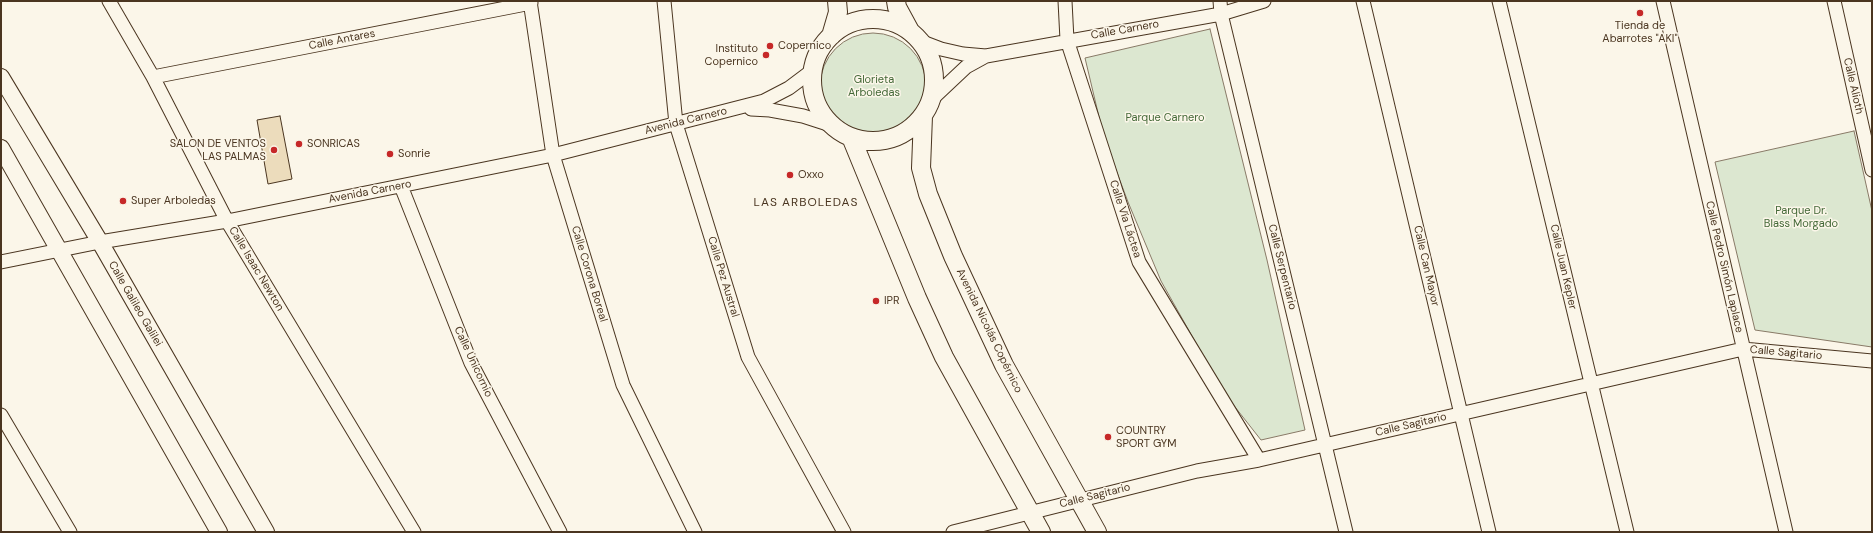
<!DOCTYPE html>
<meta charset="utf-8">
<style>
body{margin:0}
#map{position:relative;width:1873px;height:533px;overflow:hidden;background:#fbf6e9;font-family:"DM Sans",sans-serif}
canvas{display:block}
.frame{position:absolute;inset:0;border:2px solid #4a3520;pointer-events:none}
</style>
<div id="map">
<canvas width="1873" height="533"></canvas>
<div class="frame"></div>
</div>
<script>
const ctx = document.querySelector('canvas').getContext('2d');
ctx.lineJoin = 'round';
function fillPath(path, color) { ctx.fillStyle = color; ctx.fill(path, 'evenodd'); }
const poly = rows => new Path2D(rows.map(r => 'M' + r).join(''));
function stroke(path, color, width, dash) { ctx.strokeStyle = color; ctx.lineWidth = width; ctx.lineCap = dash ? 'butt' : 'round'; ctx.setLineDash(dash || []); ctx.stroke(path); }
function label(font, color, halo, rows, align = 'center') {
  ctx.font = font + ' "DM Sans",sans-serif'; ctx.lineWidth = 3; ctx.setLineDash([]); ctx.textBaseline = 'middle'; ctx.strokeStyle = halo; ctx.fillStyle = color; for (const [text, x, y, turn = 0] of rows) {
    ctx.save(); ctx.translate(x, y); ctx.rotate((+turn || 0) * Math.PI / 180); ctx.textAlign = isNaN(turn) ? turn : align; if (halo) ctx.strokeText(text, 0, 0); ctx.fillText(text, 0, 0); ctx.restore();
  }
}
const green = poly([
 [1210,29,1267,260,1305,430,1261,440,1224,393,1161,281,1128,202,1104,138,1085,58,1210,29],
 '820 86a53 53 0 1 1 106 0a53 53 0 1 1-106 0Z',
 [1854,131,1872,211,1872,347,1755,330,1715,162,1854,131]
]);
fillPath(green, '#dce7d0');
stroke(green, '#887966', 1);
const building = poly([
 [280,116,292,179,268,184,257,120,280,116]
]);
fillPath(building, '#ecdcbc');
stroke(building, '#4a3520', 1);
const minor = poly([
 [109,1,153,77,227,221,414,532],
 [530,1,553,155,623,385,695,532],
 [664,1,676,124,748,357,844,532],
 [1065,1,1067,40,1139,262,1259,460],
 [1220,1,1221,14,1346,532],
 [1363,1,1489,532],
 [1499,1,1627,532],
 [1663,1,1786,532],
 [1834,1,1872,170],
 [920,41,941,49,963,54,986,56,1221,14,1264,1],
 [153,77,531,3],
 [932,99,966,67,986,56],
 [751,109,770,110,803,116,834,126],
 [401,186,471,363,560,532],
 [1,262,100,242,227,221,553,155,764,101,789,88,813,70],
 [1,415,70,532],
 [953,532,1197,471,1259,460,1743,349,1872,361]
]);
const tertiary = poly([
 [1,77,100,242,266,532],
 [1,148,219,532]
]);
const secondary = poly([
 [896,1,897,7,910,31],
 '812 80a61 61 0 1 1 122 0a61 61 0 1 1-122 0Z',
 [831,36,838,12,837,1],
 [923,116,921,168,928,194,953,256,1004,365,1097,532],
 [851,137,917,298,944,357,1041,532]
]);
stroke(minor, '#4a3520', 15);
stroke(tertiary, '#4a3520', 18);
stroke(secondary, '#4a3520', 20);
stroke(minor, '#fbf6e9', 13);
stroke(tertiary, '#fbf6e9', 16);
stroke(secondary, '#fbf6e9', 18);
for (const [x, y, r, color] of [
 [1640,13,4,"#c62828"],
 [770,46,4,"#c62828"],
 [766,55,4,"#c62828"],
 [299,144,4,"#c62828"],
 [274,150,4,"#c62828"],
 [390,154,4,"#c62828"],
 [790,175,4,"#c62828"],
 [123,201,4,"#c62828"],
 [876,301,4,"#c62828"],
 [1108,437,4,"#c62828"]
]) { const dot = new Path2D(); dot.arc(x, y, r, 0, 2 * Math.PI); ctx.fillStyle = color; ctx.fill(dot); stroke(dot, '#fbf6e9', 1.5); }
label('11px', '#4a3520', '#fbf6e9', [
 ["Tienda de",1640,26,"center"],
 ["Abarrotes \"AKI\"",1640,39,"center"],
 ["Copernico",778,46],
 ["Instituto",758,49,"right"],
 ["Copernico",758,62,"right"],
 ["SALON DE VENTOS",266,144,"right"],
 ["LAS PALMAS",266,157,"right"],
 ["SONRICAS",307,144],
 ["Sonrie",398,154],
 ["Oxxo",798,175],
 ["Super Arboledas",131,201],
 ["IPR",884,301],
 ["COUNTRY",1116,431],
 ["SPORT GYM",1116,444]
], 'left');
label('11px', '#4a3520', '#fbf6e9', [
 ["Calle Carnero",1125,30,-10],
 ["Calle Antares",342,40,-11],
 ["Calle Alioth",1853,86,77],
 ["Avenida Carnero",686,121,-14],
 ["Avenida Carnero",370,192,-11],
 ["Calle Vía Láctea",1125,219,72],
 ["Calle Can Mayor",1426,266,77],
 ["Calle Serpentario",1282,267,76],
 ["Calle Juan Kepler",1563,267,77],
 ["Calle Pedro Simón Laplace",1724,267,77],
 ["Calle Isaac Newton",256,269,59],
 ["Calle Corona Boreal",589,274,73],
 ["Calle Pez Austral",723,277,73],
 ["Calle Galileo Galilei",135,304,60],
 ["Avenida Nicolás Copérnico",989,331,64],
 ["Calle Sagitario",1786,353,5],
 ["Calle Unicornio",473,362,65],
 ["Calle Sagitario",1411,425,-13],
 ["Calle Sagitario",1095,496,-14]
]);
label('11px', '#436837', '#fbf6e9', [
 ["Glorieta",874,80],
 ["Arboledas",874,93],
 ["Parque Carnero",1165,118],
 ["Parque Dr.",1801,211],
 ["Blass Morgado",1801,224]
]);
ctx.letterSpacing = '1px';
label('12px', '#4a3520', '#fbf6e9', [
 ["LAS ARBOLEDAS",806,203]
]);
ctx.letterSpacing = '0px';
</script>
